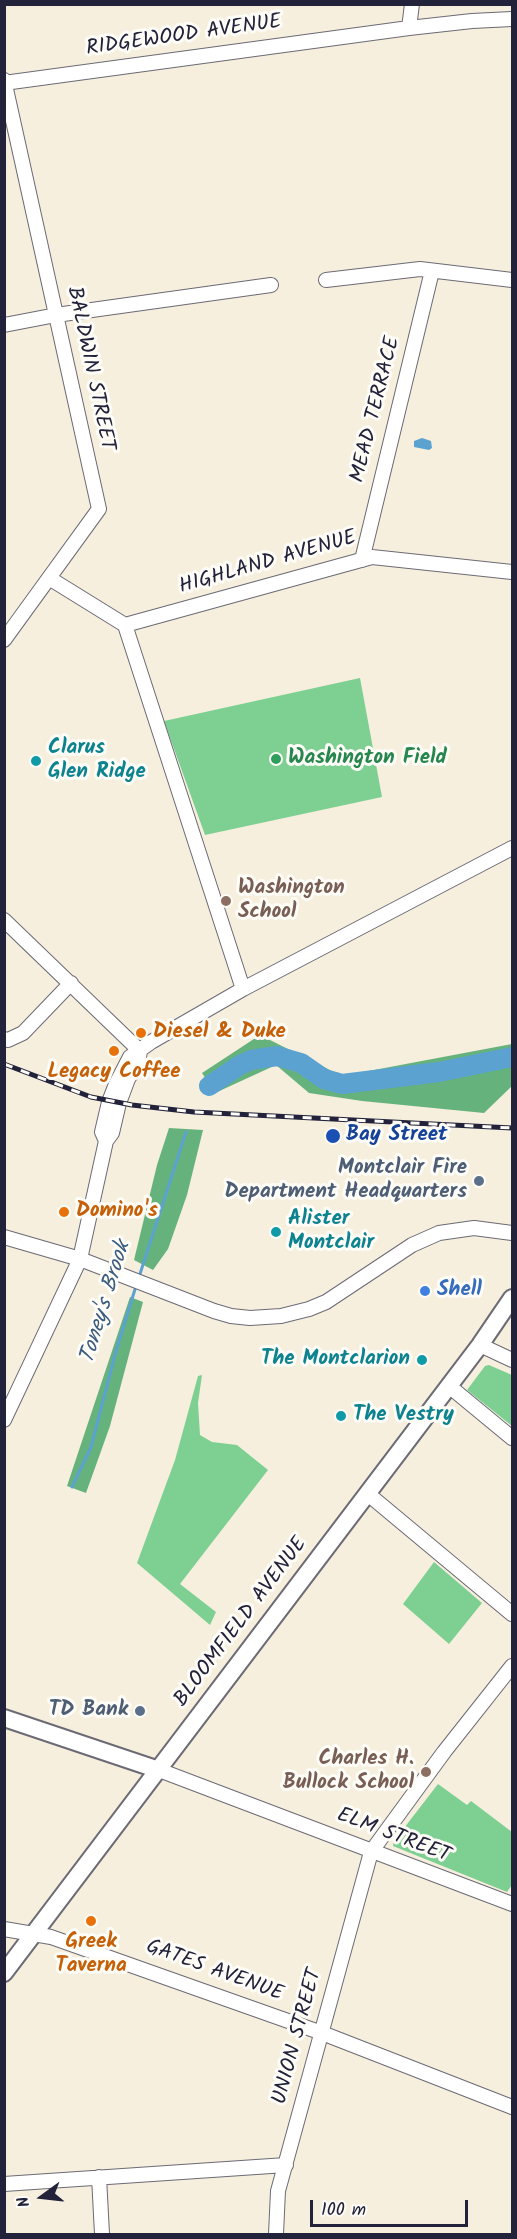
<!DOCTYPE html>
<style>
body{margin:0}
#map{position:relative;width:517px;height:2239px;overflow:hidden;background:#f6efde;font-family:Kalam,sans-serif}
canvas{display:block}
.frame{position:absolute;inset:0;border:6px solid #22223b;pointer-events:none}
.north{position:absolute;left:12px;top:2167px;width:60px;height:60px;-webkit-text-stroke:4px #fdfcf7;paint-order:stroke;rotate:255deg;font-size:16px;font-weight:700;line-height:24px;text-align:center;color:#22223b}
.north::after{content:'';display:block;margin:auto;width:21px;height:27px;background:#22223b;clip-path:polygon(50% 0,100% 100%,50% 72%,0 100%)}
.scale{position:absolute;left:310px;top:2200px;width:158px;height:27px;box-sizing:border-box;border:3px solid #22223b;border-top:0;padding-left:8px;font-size:18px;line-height:21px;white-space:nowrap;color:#22223b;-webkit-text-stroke:4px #fdfcf7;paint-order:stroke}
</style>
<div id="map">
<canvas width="517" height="2239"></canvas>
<div class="frame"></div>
<div class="north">N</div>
<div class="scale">100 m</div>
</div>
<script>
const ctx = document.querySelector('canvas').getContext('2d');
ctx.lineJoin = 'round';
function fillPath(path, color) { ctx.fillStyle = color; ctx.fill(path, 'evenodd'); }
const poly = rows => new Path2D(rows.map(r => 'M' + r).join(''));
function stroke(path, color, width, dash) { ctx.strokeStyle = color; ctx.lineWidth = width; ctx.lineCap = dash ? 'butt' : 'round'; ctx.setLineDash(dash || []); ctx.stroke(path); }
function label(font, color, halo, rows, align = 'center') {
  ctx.font = font + ' Kalam,sans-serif'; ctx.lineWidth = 6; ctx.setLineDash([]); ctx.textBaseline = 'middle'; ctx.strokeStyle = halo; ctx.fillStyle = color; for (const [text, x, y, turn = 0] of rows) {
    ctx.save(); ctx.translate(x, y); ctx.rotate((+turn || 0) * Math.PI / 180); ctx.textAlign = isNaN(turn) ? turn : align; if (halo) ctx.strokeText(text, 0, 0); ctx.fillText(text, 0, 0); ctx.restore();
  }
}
fillPath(poly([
 [360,678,382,797,205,835,164,721],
 [489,1365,512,1375,512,1426,467,1390,485,1366],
 [202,1375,198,1403,200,1435,212,1442,237,1445,268,1470,180,1584,216,1612,210,1625,137,1563,175,1460,198,1376],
 [434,1562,482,1603,449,1644,403,1604],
 [438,1784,467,1805,471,1801,512,1832,512,1885,507,1892,393,1846,394,1841]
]), '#7ed092');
fillPath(poly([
 [260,1035,342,1076,512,1044,512,1086,484,1113,362,1101,309,1093,276,1065,215,1093,202,1073],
 [169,1128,203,1130,187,1195,168,1249,153,1270,134,1260,157,1165],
 [130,1297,143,1302,110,1426,86,1493,67,1486]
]), '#66b27c');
fillPath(poly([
 [422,438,431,441,432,448,429,450,414,447,414,441]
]), '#5ba2d1');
stroke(poly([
 [139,1277,186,1132],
 [72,1487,91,1447,116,1351,136,1286]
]), '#5ba2d1', 3);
stroke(poly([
 [209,1086,240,1065,251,1060,277,1056,301,1063,324,1079,342,1084,439,1072,512,1057]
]), '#5ba2d1', 20);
const minor = poly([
 [409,28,412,4],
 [4,80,99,509,4,640],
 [4,83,409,28,472,21,512,19],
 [326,280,420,269,512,280],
 [4,325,56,315,271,285],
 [362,560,432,271],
 [49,578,125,625,372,557,512,572],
 [125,625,243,989],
 [4,920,140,1051],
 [4,1039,8,1040,23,1033,71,983],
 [106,1141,102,1132,109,1102,116,1084,130,1057,151,1042,243,989,512,848],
 [4,1237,80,1259,214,1311,231,1316,250,1318,281,1316,309,1309,326,1302,412,1245,439,1233,474,1228,512,1233],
 [480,1345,512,1360],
 [449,1386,512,1438],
 [4,1420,80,1259,106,1141,112,1133,119,1103,128,1079,138,1063,140,1051],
 [368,1494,512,1614],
 [159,1770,512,1904],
 [4,1929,51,1937,322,2033,512,2107],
 [99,2177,102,2234],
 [4,2184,286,2165],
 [276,2234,278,2191,371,1852,444,1752,512,1666]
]);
const major = poly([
 [4,1718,159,1770],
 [4,1973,480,1345,512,1298]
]);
stroke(minor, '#6c6a74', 16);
stroke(major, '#6c6a74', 20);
stroke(minor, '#fff', 14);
stroke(major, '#fff', 16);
const rail = poly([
 [4,1064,91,1097,132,1105,194,1112,512,1128]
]);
stroke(rail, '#22223b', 5);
stroke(rail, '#fdfcf7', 3, [9]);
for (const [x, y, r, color] of [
 [276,759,6,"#2e9e5b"],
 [36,761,6,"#0f9aa8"],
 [226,901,6,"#8d6e63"],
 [141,1033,6,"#e8710a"],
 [114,1051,6,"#e8710a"],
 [333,1136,8,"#1a4fb4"],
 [479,1181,6,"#5c6f8a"],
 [64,1212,6,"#e8710a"],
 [276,1232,6,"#0f9aa8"],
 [425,1291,6,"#3f7fe0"],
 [422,1360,6,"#0f9aa8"],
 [341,1416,6,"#0f9aa8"],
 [140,1711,6,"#5c6f8a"],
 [426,1772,6,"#8d6e63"],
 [91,1921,6,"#e8710a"]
]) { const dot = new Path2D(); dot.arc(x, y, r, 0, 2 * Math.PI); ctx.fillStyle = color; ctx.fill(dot); stroke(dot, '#fdfcf7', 2); }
label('21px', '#22223b', '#fdfcf7', [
 ["RIDGEWOOD AVENUE",184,37,-8],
 ["BALDWIN STREET",89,369,78],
 ["MEAD TERRACE",377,410,-76],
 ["HIGHLAND AVENUE",268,564,-16],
 ["BLOOMFIELD AVENUE",242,1623,-53],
 ["ELM STREET",393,1837,21],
 ["GATES AVENUE",214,1972,20],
 ["UNION STREET",299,2037,-75]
]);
label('bold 21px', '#0d838f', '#fdfcf7', [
 ["Clarus",48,749],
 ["Glen Ridge",48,773],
 ["Alister",288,1220],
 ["Montclair",288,1244],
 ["The Montclarion",410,1360,"right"],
 ["The Vestry",353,1416]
], 'left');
label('bold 21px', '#27864d', '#fdfcf7', [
 ["Washington Field",288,759]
], 'left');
label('bold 21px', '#785e54', '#fdfcf7', [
 ["Washington",238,889],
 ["School",238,913],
 ["Charles H.",414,1760,"right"],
 ["Bullock School",414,1784,"right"]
], 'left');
label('bold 21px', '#c56008', '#fdfcf7', [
 ["Diesel & Duke",153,1033],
 ["Legacy Coffee",114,1073,"center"],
 ["Domino's",76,1212],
 ["Greek",91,1943,"center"],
 ["Taverna",91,1967,"center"]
], 'left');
label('bold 21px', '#164399', '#fdfcf7', [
 ["Bay Street",346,1136]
], 'left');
label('bold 21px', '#4e5e75', '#fdfcf7', [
 ["Montclair Fire",467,1169],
 ["Department Headquarters",467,1193],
 ["TD Bank",128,1711]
], 'right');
label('bold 21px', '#366cbe', '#fdfcf7', [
 ["Shell",437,1291]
], 'left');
label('italic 22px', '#3c5c7e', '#fdfcf7', [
 ["Toney's Brook",107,1303,-73]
]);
</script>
